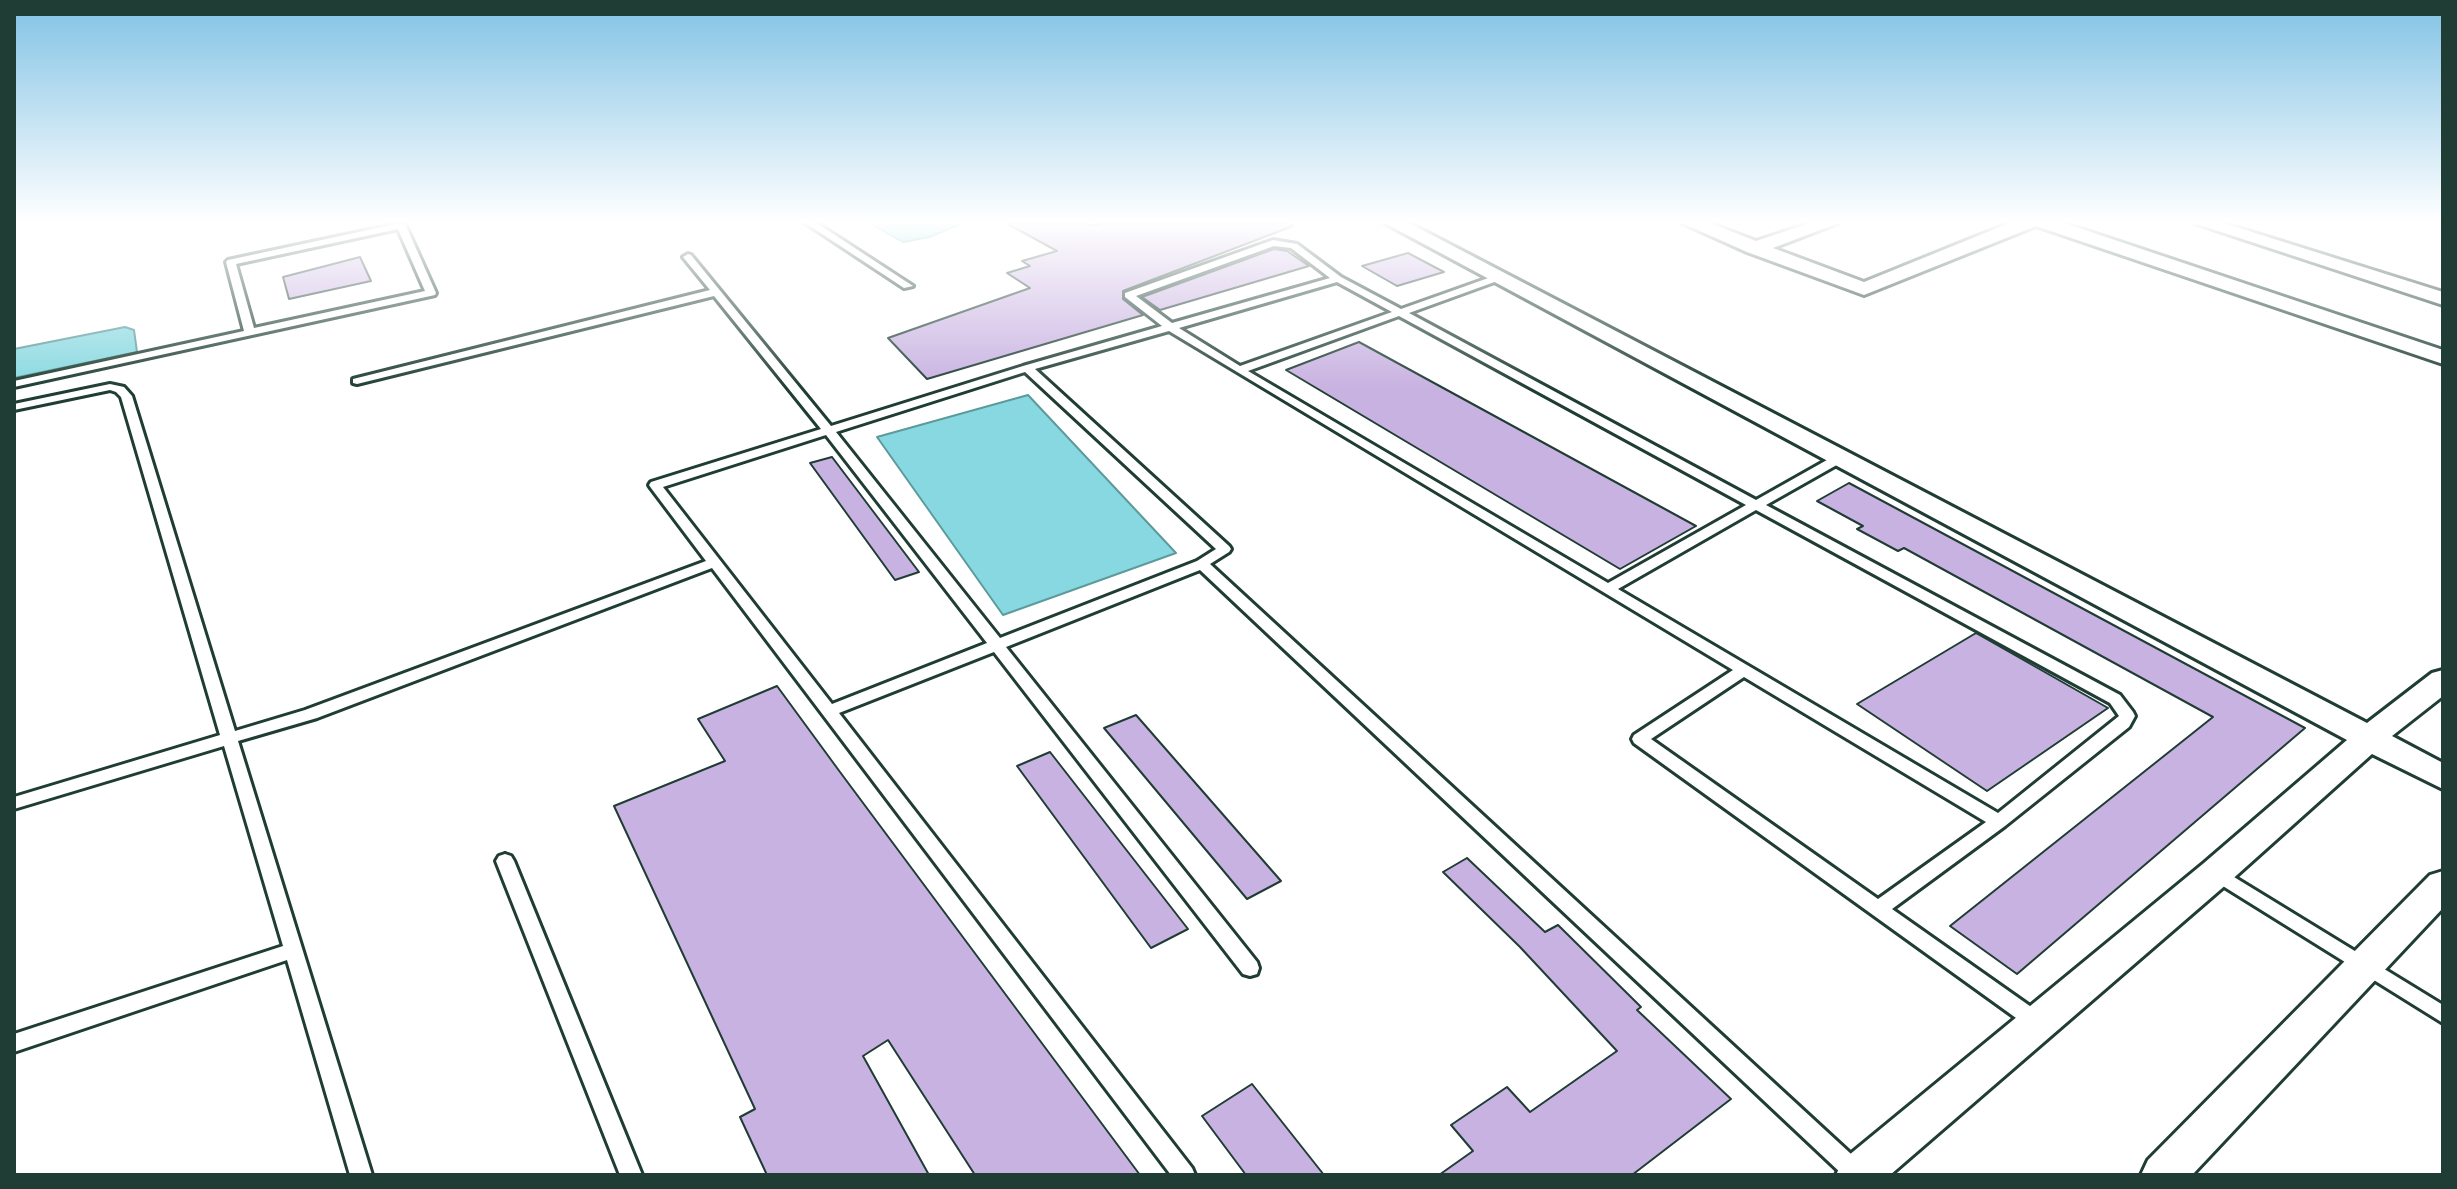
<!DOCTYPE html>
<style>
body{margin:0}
#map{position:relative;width:2457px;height:1189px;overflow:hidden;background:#fff;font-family:"Gochi Hand",sans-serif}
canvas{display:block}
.frame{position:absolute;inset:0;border:16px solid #1f3d34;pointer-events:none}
</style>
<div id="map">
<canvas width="2457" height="1189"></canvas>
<div class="frame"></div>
</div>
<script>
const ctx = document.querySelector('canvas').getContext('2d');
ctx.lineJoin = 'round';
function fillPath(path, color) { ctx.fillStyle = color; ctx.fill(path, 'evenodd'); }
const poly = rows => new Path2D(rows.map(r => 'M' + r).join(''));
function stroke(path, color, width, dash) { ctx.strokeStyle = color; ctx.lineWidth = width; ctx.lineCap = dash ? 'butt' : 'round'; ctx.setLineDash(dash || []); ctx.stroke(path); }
const water = poly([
 [867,222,966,222,929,237,903,242,867,222],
 [125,327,134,330,137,352,14,378,14,349,125,327],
 [1028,395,1176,553,1003,615,877,437,1028,395]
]);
fillPath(water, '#87d8e0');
stroke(water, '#5d9a9b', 2);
const building = poly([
 [1004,222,1086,222,1094,226,1107,222,1292,222,1293,226,1123,291,1123,299,1143,315,927,379,888,338,1030,288,1007,273,1030,266,1022,261,1057,251,1004,222],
 [1274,249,1287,251,1309,266,1160,310,1142,297,1274,249],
 [1408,253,1444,272,1397,286,1362,266,1408,253],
 [360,257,371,281,289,299,283,277,360,257],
 [1359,342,1696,526,1620,569,1286,370,1359,342],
 [832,457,919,572,895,580,810,463,832,457],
 [1849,483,2305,728,2017,974,1950,926,2213,717,1904,548,1898,551,1857,529,1863,526,1817,501,1849,483],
 [1976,633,2108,708,1987,791,1857,704,1976,633],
 [777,686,840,772,1140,1175,975,1175,888,1040,863,1056,929,1175,767,1175,740,1117,755,1109,614,806,725,761,698,719,777,686],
 [1136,715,1281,881,1247,899,1104,728,1136,715],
 [1050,752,1188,929,1151,948,1017,766,1050,752],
 [1467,858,1545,932,1558,925,1641,1007,1637,1010,1731,1099,1632,1175,1439,1175,1473,1151,1451,1125,1507,1087,1530,1112,1617,1051,1520,947,1443,872,1467,858],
 [1252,1084,1324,1175,1246,1175,1202,1116,1252,1084]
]);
fillPath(building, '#c8b2e1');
stroke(building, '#1f3d34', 2);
const service = poly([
 [804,222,815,222,913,286,904,288,804,222],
 [401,223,406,226,436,293,435,295,14,387,14,381,244,331,226,262,228,260,401,223],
 [398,229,425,291,254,328,236,264,398,229],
 [1273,240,1297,244,1341,277,1401,309,1494,276,1500,276,1500,280,1409,313,1756,500,1834,456,1842,456,1844,459,1842,462,1766,505,2120,695,2133,712,2135,716,2129,727,2005,826,1892,909,2044,1016,2047,1022,2044,1028,2037,1030,2030,1028,1634,743,1632,739,1634,735,1733,670,1169,331,1035,369,1229,546,1231,549,1229,552,1210,564,1863,1165,1866,1172,1864,1175,1843,1175,1200,570,1006,647,1257,962,1259,968,1257,974,1250,976,1243,974,994,652,839,713,1192,1168,1195,1175,1171,1175,712,568,317,718,238,741,372,1175,350,1175,287,960,14,1052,14,1034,283,946,224,746,14,809,14,797,220,735,121,397,116,392,110,390,14,410,14,404,110,384,124,387,132,396,235,731,305,710,706,561,651,488,649,485,651,482,821,429,714,296,357,384,353,383,353,379,710,290,683,257,688,254,691,255,831,426,1023,366,1162,326,1125,297,1125,293,1273,240],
 [1274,246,1291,248,1330,278,1172,323,1136,296,1274,246],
 [1337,282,1392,312,1240,366,1179,328,1337,282],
 [1399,316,1746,505,1608,583,1248,371,1399,316],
 [1025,372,1216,549,1197,561,1000,638,836,432,1025,372],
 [826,435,987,643,832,704,663,487,826,435],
 [1756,510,2110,703,2119,716,1998,813,1618,589,1756,510],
 [1744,677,1986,822,1878,899,1651,739,1744,677],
 [505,854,511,856,514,861,642,1175,620,1175,496,861,499,856,505,854],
 [2216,866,2443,1005,2443,1023,2210,878,2207,873,2210,868,2216,866]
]);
const minor = poly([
 [1383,222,1407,222,2367,723,2432,673,2443,670,2443,696,2392,736,2443,763,2443,789,2372,754,2228,883,1890,1175,1836,1175,1843,1160,2204,863,2347,740,1383,222],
 [1680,222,1707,222,1756,241,1813,222,1841,222,1773,248,1864,282,2012,222,2061,222,2443,350,2443,364,2036,226,1864,295,1747,252,1680,222],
 [2191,222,2220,222,2443,292,2443,305,2191,222],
 [2443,871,2443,908,2192,1175,2141,1175,2148,1160,2430,875,2443,871]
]);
stroke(service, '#1f3d34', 6);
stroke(minor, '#1f3d34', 6);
fillPath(service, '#fff');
fillPath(minor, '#fff');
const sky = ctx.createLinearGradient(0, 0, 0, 389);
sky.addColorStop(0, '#81c2e5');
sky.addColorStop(0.57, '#fff');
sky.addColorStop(1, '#ffffff00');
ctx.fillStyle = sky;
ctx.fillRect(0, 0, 2457, 389);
</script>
